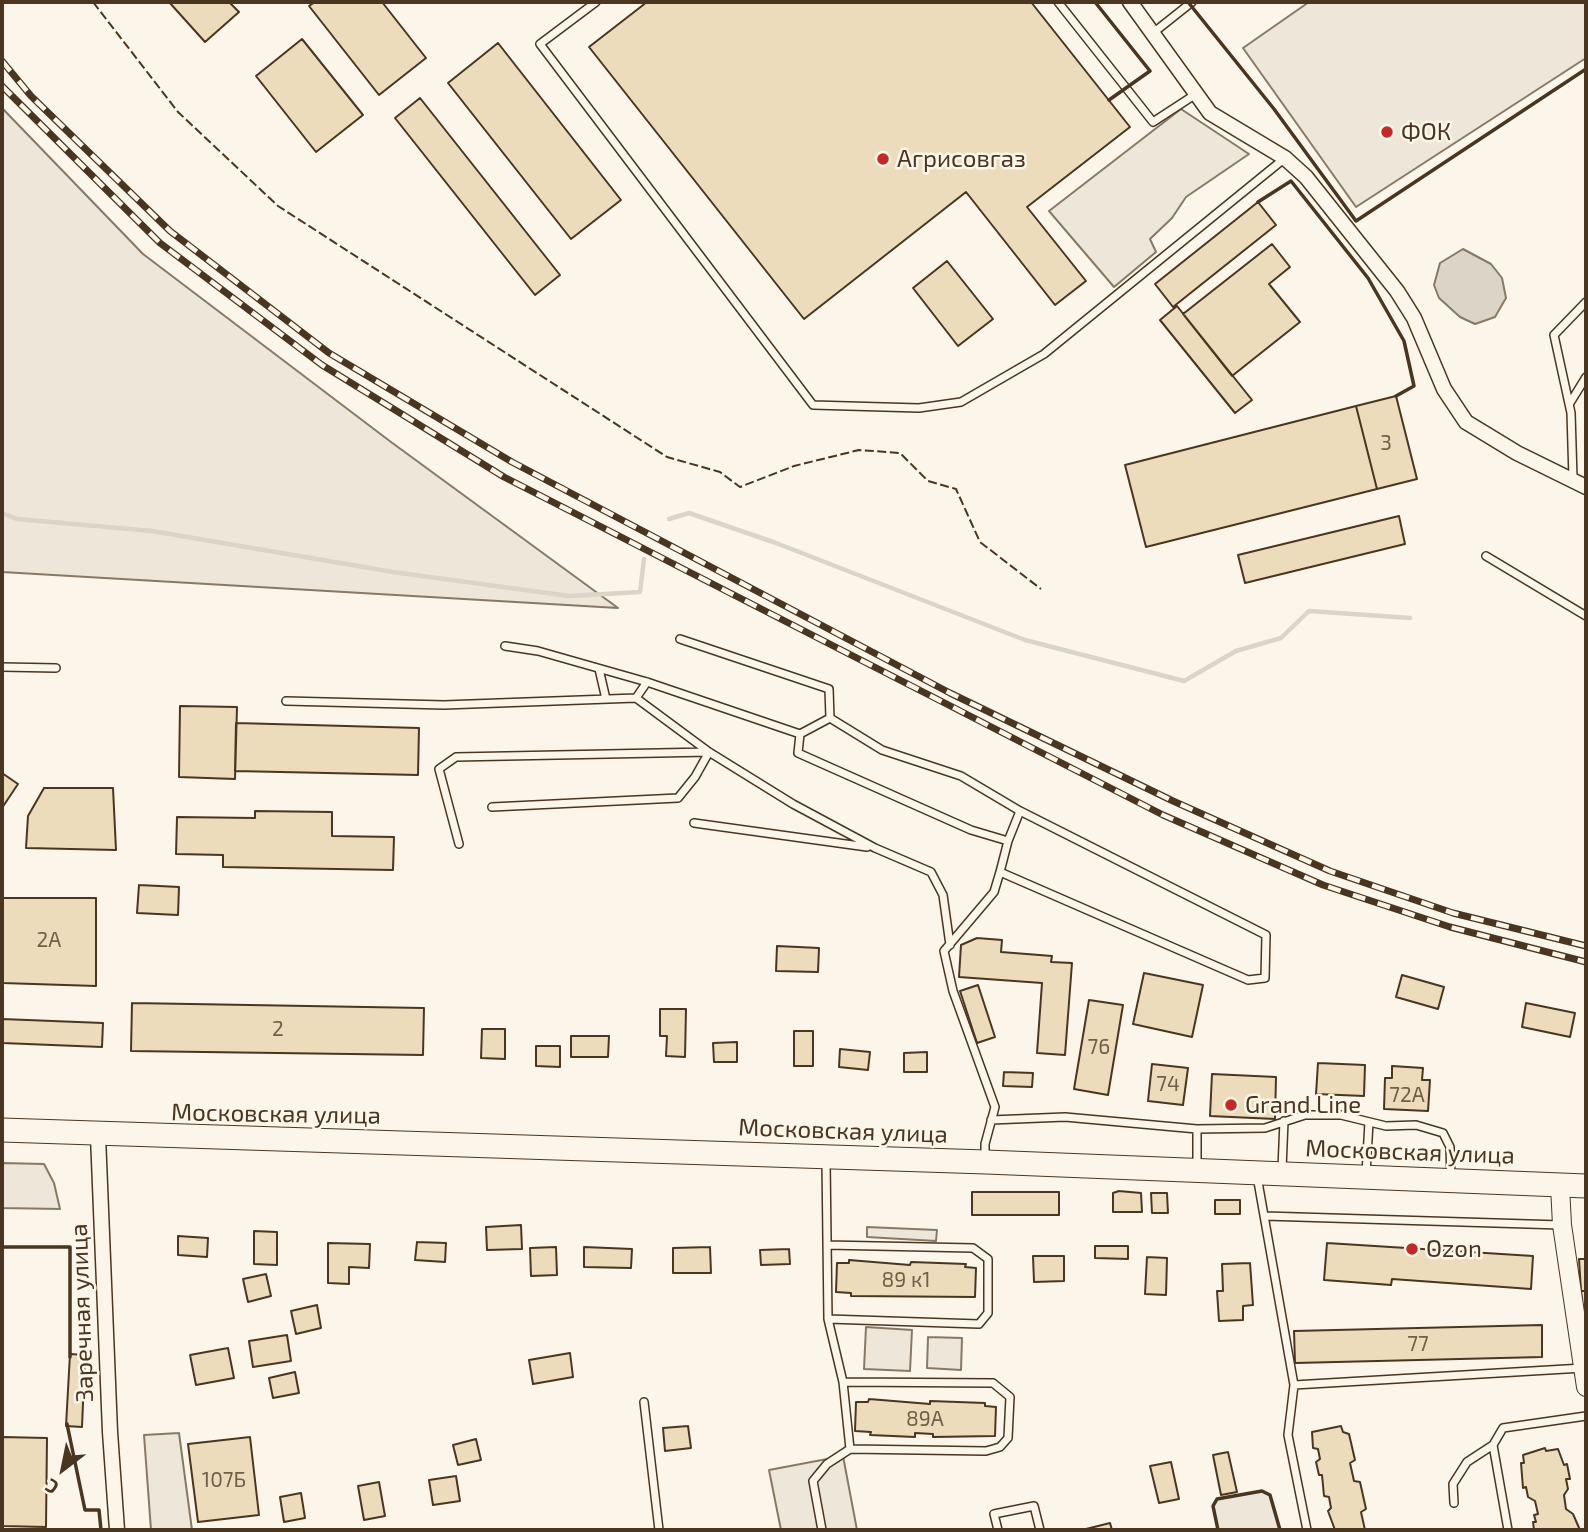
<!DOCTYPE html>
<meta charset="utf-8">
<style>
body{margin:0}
#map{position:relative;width:1588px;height:1532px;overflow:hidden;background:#fbf6e9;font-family:"Exo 2",sans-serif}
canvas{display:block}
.frame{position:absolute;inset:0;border:4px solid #4a3520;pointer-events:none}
.north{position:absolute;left:28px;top:1434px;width:70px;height:70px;-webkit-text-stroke:5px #fbf6e9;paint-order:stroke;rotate:212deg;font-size:19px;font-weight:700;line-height:28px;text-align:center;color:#4a3520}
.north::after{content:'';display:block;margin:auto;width:24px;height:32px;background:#4a3520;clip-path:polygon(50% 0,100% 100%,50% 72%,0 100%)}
</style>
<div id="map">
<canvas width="1588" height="1532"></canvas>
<div class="frame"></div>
<div class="north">С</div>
</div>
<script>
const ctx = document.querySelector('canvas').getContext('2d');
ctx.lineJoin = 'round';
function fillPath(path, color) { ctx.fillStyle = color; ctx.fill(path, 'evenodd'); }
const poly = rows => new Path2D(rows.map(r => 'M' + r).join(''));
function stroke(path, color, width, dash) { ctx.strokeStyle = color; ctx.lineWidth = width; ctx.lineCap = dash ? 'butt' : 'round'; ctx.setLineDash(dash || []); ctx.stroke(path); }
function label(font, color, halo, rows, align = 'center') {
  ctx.font = font + ' "Exo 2",sans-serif'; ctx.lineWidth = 5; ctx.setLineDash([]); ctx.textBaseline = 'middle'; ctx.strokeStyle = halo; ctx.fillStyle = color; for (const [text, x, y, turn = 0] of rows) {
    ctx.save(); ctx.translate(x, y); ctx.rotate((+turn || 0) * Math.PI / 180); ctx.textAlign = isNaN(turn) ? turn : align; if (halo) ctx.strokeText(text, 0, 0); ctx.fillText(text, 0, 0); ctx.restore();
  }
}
const green = poly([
 [1309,2,1586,2,1586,58,1356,207,1243,48,1309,2],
 [2,108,143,254,391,442,618,608,2,572,2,108],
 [2,1163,44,1164,54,1183,60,1209,2,1208,2,1163],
 [866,1327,912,1330,910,1371,864,1369,866,1327],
 [928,1337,962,1338,961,1370,927,1368,928,1337],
 [1262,1491,1270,1495,1280,1530,1218,1530,1213,1506,1217,1499,1262,1491]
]);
fillPath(green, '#ede6d9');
stroke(green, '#887966', 2);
const parking = poly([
 [1181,109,1249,154,1186,197,1172,218,1150,239,1156,252,1114,287,1049,211,1181,109],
 [867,1227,937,1230,936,1241,867,1237,867,1227],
 [179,1433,192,1530,151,1530,144,1435,179,1433],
 [843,1456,857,1530,781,1530,769,1470,843,1456]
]);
fillPath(parking, '#ede7d9');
stroke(parking, '#887966', 2);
const water = poly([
 [1463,249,1491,264,1502,278,1506,298,1495,317,1475,324,1460,317,1439,298,1434,285,1440,263,1463,249]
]);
fillPath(water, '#dcd4c6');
stroke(water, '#887966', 2);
stroke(poly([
 [2,513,17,519,152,531,393,572,569,596,640,592,644,559],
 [669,519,689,513,776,543,1025,640,1184,681,1236,651,1281,638,1309,611,1410,618]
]), '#dcd4c6', 4.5);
const building = poly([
 [169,2,229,2,239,12,205,42,169,2],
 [315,2,382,2,426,58,379,95,309,6,315,2],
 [647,2,1031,2,1130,127,1027,207,1086,281,1055,305,966,192,804,319,589,47,647,2],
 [302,39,363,115,316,152,256,76,302,39],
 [498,43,621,200,571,239,448,83,498,43],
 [420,98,560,275,535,295,395,118,420,98],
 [1258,202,1276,225,1173,307,1155,284,1258,202],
 [1272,244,1290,267,1269,284,1300,322,1232,376,1183,314,1272,244],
 [947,261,993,319,958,346,913,288,947,261],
 [1177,306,1252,400,1235,413,1160,320,1177,306],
 [1396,396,1417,479,1377,489,1356,406,1396,396],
 [1356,406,1377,489,1146,547,1125,465,1356,406],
 [1399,516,1405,544,1245,583,1238,555,1399,516],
 [180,706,237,707,235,779,179,777,180,706],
 [236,723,419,728,418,775,235,771,236,723],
 [2,773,18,784,2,808,2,773],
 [44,788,113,788,116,850,26,848,28,816,44,788],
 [255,811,332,812,332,836,394,837,393,870,223,867,223,855,176,854,177,817,255,818,255,811],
 [139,885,179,887,178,915,137,913,139,885],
 [2,898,96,898,96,986,2,983,2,898],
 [977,938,1002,940,1001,952,1052,956,1051,962,1072,963,1065,1055,1037,1053,1042,983,959,977,961,945,977,938],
 [777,946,819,948,818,972,776,971,777,946],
 [1144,973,1203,985,1192,1037,1133,1024,1144,973],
 [1402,975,1444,987,1438,1009,1396,997,1402,975],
 [978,985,995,1037,977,1043,960,991,978,985],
 [1089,1000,1123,1005,1108,1095,1074,1089,1089,1000],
 [132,1003,424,1008,423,1055,131,1051,132,1003],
 [1526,1003,1575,1013,1570,1037,1522,1027,1526,1003],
 [660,1009,686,1009,685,1057,666,1056,667,1036,660,1036,660,1009],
 [2,1019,103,1023,102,1047,2,1043,2,1019],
 [482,1029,505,1029,505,1059,481,1058,482,1029],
 [794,1031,813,1031,813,1066,794,1066,794,1031],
 [571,1036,609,1036,608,1057,571,1057,571,1036],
 [737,1042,737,1062,714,1062,713,1043,737,1042],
 [536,1046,560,1046,560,1067,536,1066,536,1046],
 [840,1049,870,1052,868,1070,839,1067,840,1049],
 [927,1052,927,1072,904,1072,904,1053,927,1052],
 [1318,1063,1365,1065,1364,1096,1316,1094,1318,1063],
 [1152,1064,1188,1068,1183,1105,1148,1101,1152,1064],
 [1392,1066,1423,1068,1422,1080,1430,1080,1428,1111,1384,1109,1385,1078,1392,1078,1392,1066],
 [1004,1072,1033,1073,1032,1087,1003,1086,1004,1072],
 [1212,1074,1276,1077,1275,1119,1210,1116,1212,1074],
 [1119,1191,1141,1193,1142,1212,1113,1212,1113,1193,1119,1191],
 [972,1192,1059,1192,1059,1215,972,1215,972,1192],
 [1151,1193,1167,1193,1168,1213,1152,1213,1151,1193],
 [1215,1200,1240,1200,1240,1214,1215,1214,1215,1200],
 [521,1225,522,1249,487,1250,486,1227,521,1225],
 [254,1231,277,1232,277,1265,254,1264,254,1231],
 [178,1236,208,1238,207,1257,178,1255,178,1236],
 [417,1242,446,1243,445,1262,415,1260,417,1242],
 [328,1243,370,1244,369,1268,349,1267,349,1284,328,1283,328,1243],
 [1327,1243,1533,1256,1531,1289,1392,1279,1391,1285,1324,1280,1327,1243],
 [1095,1246,1128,1246,1128,1259,1095,1258,1095,1246],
 [556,1247,557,1275,531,1276,530,1248,556,1247],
 [584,1247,632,1249,631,1268,584,1267,584,1247],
 [710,1247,711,1273,673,1273,673,1248,710,1247],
 [789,1249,790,1264,761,1265,760,1250,789,1249],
 [1033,1256,1064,1256,1064,1281,1034,1282,1033,1256],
 [1147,1257,1167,1258,1166,1295,1145,1294,1147,1257],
 [1579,1259,1586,1259,1586,1291,1581,1291,1579,1259],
 [849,1260,910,1265,911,1262,966,1264,965,1267,976,1268,975,1297,851,1296,851,1293,836,1292,837,1263,849,1263,849,1260],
 [1250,1263,1253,1305,1243,1306,1243,1320,1219,1321,1217,1291,1223,1291,1222,1264,1250,1263],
 [266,1274,271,1296,248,1302,243,1279,266,1274],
 [1581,1291,1586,1291,1586,1316,1582,1317,1581,1291],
 [317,1305,321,1328,296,1334,291,1311,317,1305],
 [1542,1325,1542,1357,1295,1363,1294,1331,1542,1325],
 [287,1335,291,1361,253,1367,249,1341,287,1335],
 [228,1348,234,1378,196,1385,190,1355,228,1348],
 [570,1353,573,1377,533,1384,529,1360,570,1353],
 [70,1354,85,1355,82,1427,66,1426,70,1354],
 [295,1372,299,1393,273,1398,269,1378,295,1372],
 [869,1399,930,1404,930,1401,985,1403,985,1406,996,1407,995,1436,933,1437,933,1434,915,1433,915,1437,870,1435,871,1432,855,1431,856,1402,868,1402,869,1399],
 [688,1426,691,1448,665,1451,663,1428,688,1426],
 [1341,1426,1343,1432,1349,1434,1355,1460,1350,1463,1354,1481,1360,1482,1366,1509,1361,1512,1365,1530,1335,1530,1328,1511,1331,1508,1329,1497,1324,1496,1322,1475,1319,1475,1316,1462,1320,1459,1318,1449,1313,1448,1312,1432,1341,1426],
 [2,1437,47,1438,46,1527,2,1526,2,1437],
 [250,1437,259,1515,198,1522,188,1444,250,1437],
 [476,1439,481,1460,458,1465,453,1445,476,1439],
 [1545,1448,1546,1451,1558,1449,1564,1465,1567,1464,1570,1479,1566,1479,1568,1489,1564,1495,1566,1509,1573,1514,1580,1530,1534,1530,1533,1522,1536,1522,1534,1515,1538,1514,1535,1501,1528,1497,1526,1487,1523,1488,1521,1463,1524,1463,1523,1455,1545,1448],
 [1228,1452,1237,1492,1221,1495,1213,1455,1228,1452],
 [1171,1462,1179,1499,1159,1503,1150,1466,1171,1462],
 [456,1476,460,1501,433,1505,429,1480,456,1476],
 [379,1482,385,1516,364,1520,358,1486,379,1482],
 [301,1493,305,1518,284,1522,280,1497,301,1493],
 [1110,1523,1112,1530,1082,1530,1110,1523]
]);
fillPath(building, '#ecdcbc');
stroke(building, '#4a3520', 2);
const service = poly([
 [596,2,540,44,813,405,919,408,961,402,1044,354,1285,158],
 [1058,2,1153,122,1196,94],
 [1153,33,1192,2],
 [1570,403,1586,377],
 [1573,478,1571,413,1554,335,1586,302],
 [1486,556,1586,616],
 [680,639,829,689,830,718],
 [505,646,538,651,647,682,800,734],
 [2,667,56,668],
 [599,669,606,699],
 [636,698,647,682],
 [286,701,444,705,636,698,709,752,793,804,875,848,931,872,943,895,950,945],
 [694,823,867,847],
 [1008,841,971,830,798,753,800,734,830,718,882,750,961,776,1020,811],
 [459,844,439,769,456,757,709,752,695,777,678,798,492,807],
 [991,1120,1065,1117,1197,1129,1265,1128,1305,1115,1341,1115,1386,1126,1416,1125,1443,1133,1450,1147,1451,1179],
 [1197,1129,1197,1166],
 [985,1158,985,1144,995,1107,953,991,944,951,994,892,1000,872,1008,841,1020,811,1266,935,1265,978,1248,980,1000,872],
 [1282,1169,1284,1121],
 [1366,1174,1369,1122],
 [1257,1176,1294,1385],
 [1265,1216,1561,1225],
 [827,1245,973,1248,988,1259,988,1313,979,1324,828,1319],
 [843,1382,993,1383,1010,1397,1008,1438,1000,1447,986,1451,850,1449],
 [644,1402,659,1530],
 [1454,1503,1453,1484,1467,1462,1493,1445],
 [822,1530,813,1481,827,1464,850,1449,843,1382,828,1319,826,1161],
 [998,1530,994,1514,1034,1506,1040,1530],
 [1307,1530,1288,1435,1294,1385,1583,1368],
 [1508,1530,1493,1445,1503,1428,1586,1416]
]);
const minor = poly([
 [1130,2,1210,113,1285,158,1306,177,1397,291,1414,318,1444,389,1466,422,1517,453,1586,487],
 [98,1136,110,1432,117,1530]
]);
const tertiary = poly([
 [1560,1186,1562,1225,1586,1387]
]);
const primary = poly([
 [2,1130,986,1162,1586,1186]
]);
stroke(service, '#4a3520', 10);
stroke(minor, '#4a3520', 17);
stroke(tertiary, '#4a3520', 20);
stroke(primary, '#4a3520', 25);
stroke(service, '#fbf6e9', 7);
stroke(minor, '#fbf6e9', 14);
stroke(tertiary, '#fbf6e9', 18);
stroke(primary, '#fbf6e9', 23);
const rail = poly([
 [2,61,31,96,170,231,329,353,512,462,950,693,1173,801,1330,871,1453,913,1586,946],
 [2,86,160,243,322,365,504,477,1163,815,1323,885,1450,927,1586,962]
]);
stroke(rail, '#4a3520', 7);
stroke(rail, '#fbf6e9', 4.5, [13]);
stroke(poly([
 [93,2,178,112,278,206,667,457,720,472,740,487,794,466,859,450,900,453,928,481,956,489,980,542,1041,589]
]), '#4a3520', 2, [9, 3.5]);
stroke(poly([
 [1095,2,1150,71,1109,100],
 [1188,2,1274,109,1356,221,1586,69],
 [1258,202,1291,181,1368,278,1404,341,1414,386,1396,396],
 [2,1247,70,1247,70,1357],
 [67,1424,85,1510,99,1510,101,1530],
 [1218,1530,1213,1506,1217,1499,1262,1491,1270,1495,1280,1530]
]), '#4a3520', 3.5);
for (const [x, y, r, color] of [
 [1387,132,7,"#c62828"],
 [883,159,7,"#c62828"],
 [1231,1105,7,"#c62828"],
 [1412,1249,7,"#c62828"]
]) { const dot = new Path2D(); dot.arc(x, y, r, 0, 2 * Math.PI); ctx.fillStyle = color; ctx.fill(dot); stroke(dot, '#fbf6e9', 2.5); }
label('21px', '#725f47', null, [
 ["3",1386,443],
 ["2А",49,940],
 ["2",278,1029],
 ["76",1099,1047],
 ["74",1168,1084],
 ["72А",1407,1095],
 ["89 к1",906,1280],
 ["77",1418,1344],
 ["89А",925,1419],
 ["107Б",224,1480]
]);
label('24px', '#4a3520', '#fbf6e9', [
 ["ФОК",1401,132],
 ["Агрисовгаз",897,159],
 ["Grand Line",1245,1105],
 ["Ozon",1426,1249]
], 'left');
label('24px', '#4a3520', '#fbf6e9', [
 ["Московская улица",276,1114,1],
 ["Московская улица",843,1131,2],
 ["Московская улица",1410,1152,2],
 ["Заречная улица",82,1313,-92]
]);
</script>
